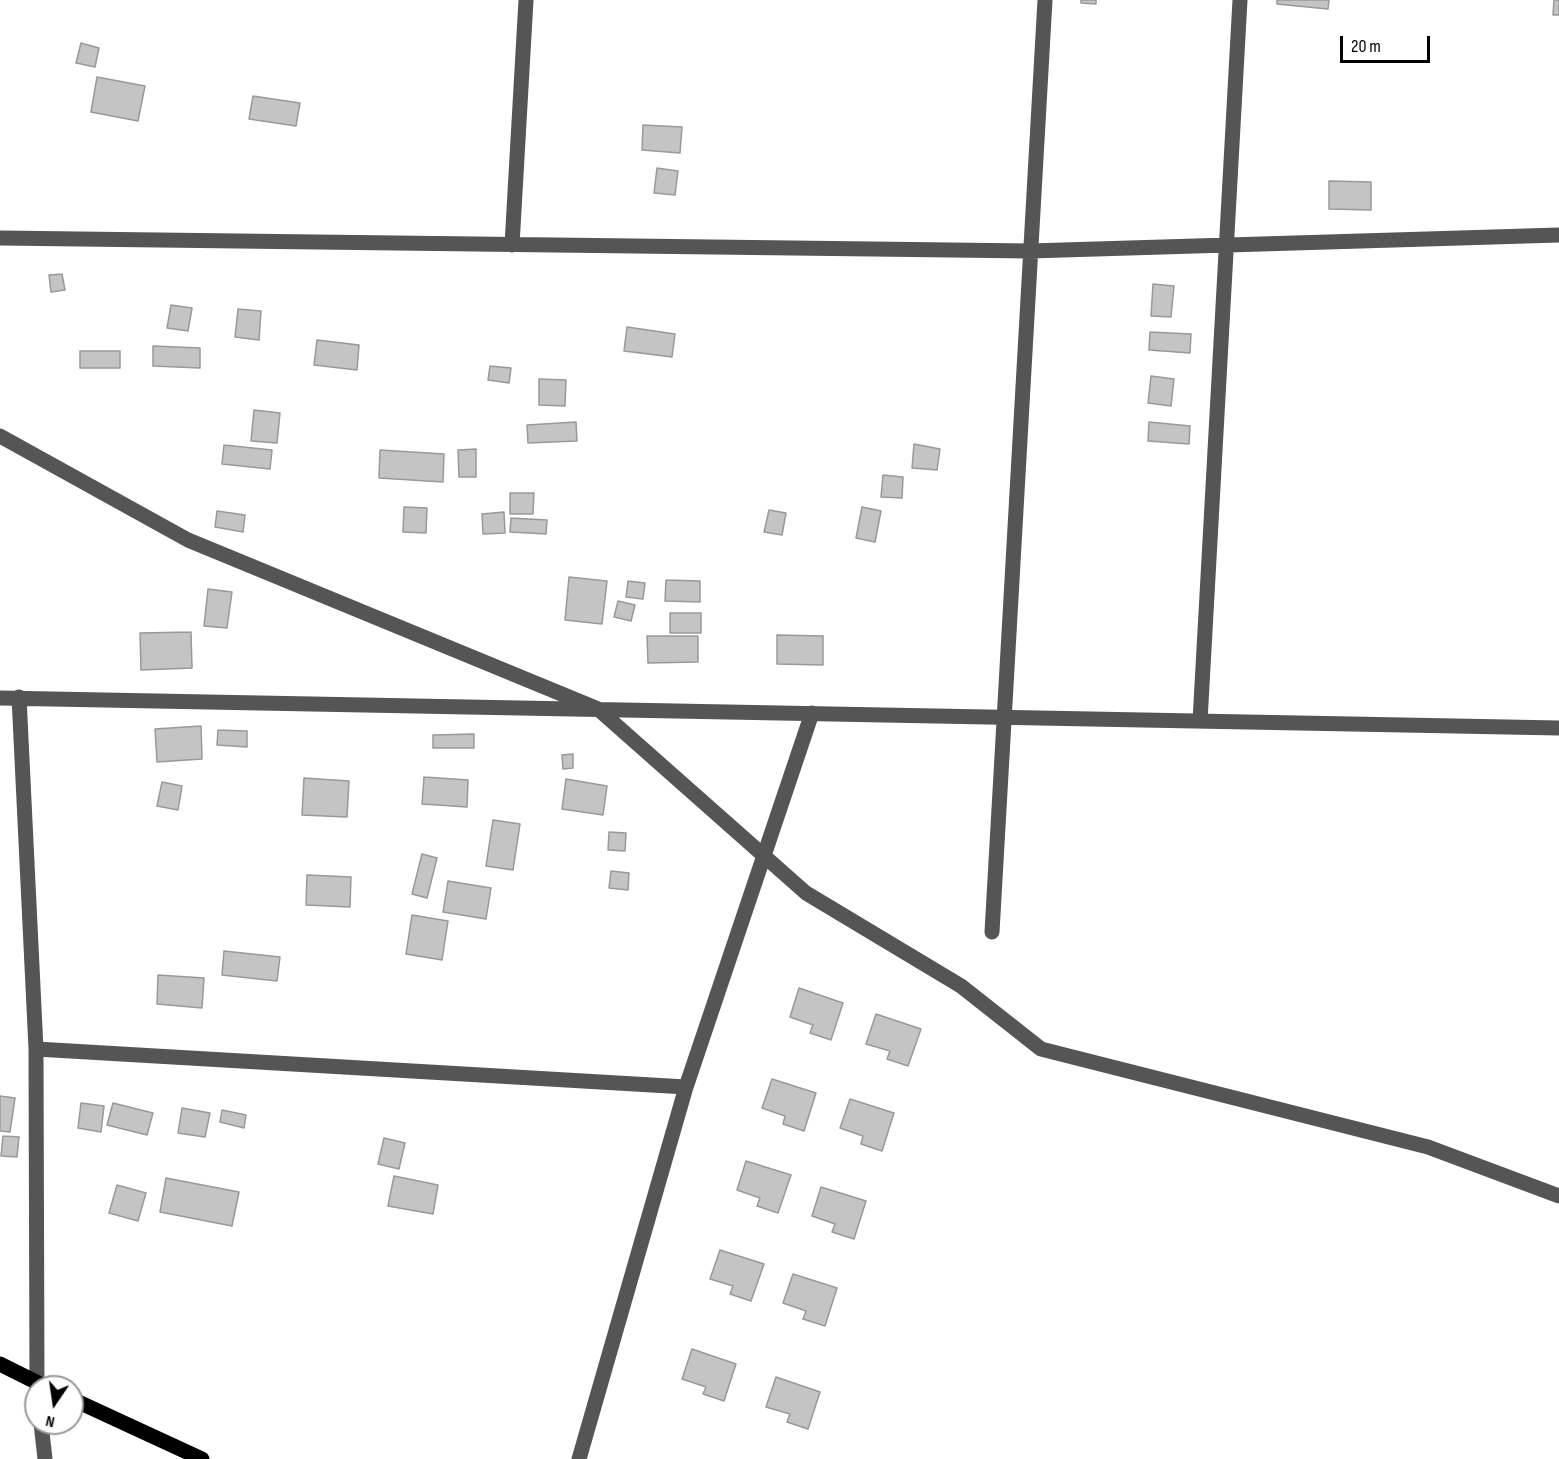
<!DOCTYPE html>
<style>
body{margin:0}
#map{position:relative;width:1559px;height:1459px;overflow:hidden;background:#fff;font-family:"Sofia Sans Condensed",sans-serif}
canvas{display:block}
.north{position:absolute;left:24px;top:1375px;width:60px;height:60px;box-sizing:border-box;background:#fff;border:2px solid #999;border-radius:50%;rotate:193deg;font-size:16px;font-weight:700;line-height:24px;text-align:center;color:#000}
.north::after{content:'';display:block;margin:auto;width:21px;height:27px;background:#000;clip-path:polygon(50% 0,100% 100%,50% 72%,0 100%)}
.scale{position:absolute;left:1340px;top:36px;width:90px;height:27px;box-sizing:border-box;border:3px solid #000;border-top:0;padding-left:8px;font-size:18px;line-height:21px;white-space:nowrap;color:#000;-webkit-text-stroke:4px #fff;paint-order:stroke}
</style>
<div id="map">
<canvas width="1559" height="1459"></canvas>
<div class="north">N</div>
<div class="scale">20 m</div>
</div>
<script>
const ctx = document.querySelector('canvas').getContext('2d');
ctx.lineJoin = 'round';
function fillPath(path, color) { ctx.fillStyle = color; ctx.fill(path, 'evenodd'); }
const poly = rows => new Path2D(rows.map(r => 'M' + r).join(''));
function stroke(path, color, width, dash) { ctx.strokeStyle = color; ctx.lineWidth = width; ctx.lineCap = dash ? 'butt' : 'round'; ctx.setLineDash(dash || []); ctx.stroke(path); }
const building = poly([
 [1081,0,1096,0,1096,4,1081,3,1081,0],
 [1277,0,1329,0,1328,9,1277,4,1277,0],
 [1554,0,1559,0,1559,15,1553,15,1554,0],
 [81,43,99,48,95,67,76,63,81,43],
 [97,77,145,86,138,121,91,112,97,77],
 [253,96,300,103,296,126,249,119,253,96],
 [643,125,682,127,680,153,642,150,643,125],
 [657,168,678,171,675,195,654,193,657,168],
 [1329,181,1371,182,1371,210,1329,209,1329,181],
 [62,274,65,290,51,292,49,275,62,274],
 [1153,284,1174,286,1171,317,1151,316,1153,284],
 [171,305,192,308,188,331,167,328,171,305],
 [238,309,261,311,259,340,235,337,238,309],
 [627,327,675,334,672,357,624,351,627,327],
 [1150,332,1191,334,1190,353,1149,350,1150,332],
 [317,340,359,345,357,370,314,365,317,340],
 [153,346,200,348,200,368,153,366,153,346],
 [80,351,120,351,120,368,80,368,80,351],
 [490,366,511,368,509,383,488,380,490,366],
 [1151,376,1174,379,1171,406,1148,403,1151,376],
 [539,379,566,380,565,406,539,405,539,379],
 [254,410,280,413,277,443,251,441,254,410],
 [576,422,577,441,528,443,527,425,576,422],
 [1149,422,1190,426,1189,444,1148,441,1149,422],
 [914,444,940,449,937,470,912,468,914,444],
 [224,445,272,450,270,469,222,464,224,445],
 [476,449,476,477,459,477,458,450,476,449],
 [380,450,444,454,443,482,379,478,380,450],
 [883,475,903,477,902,498,881,497,883,475],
 [510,493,534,493,533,514,510,514,510,493],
 [404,507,427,508,426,533,403,532,404,507],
 [862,507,881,511,875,542,856,538,862,507],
 [769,510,786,513,782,535,764,532,769,510],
 [217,511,245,515,243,532,215,527,217,511],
 [504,512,505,533,483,534,482,514,504,512],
 [511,518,547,520,546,534,510,532,511,518],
 [569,577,607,581,602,624,565,620,569,577],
 [666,580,700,581,700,602,665,601,666,580],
 [628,581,645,583,643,599,626,597,628,581],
 [208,589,232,592,227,628,204,626,208,589],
 [618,601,635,605,631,621,614,617,618,601],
 [670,613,701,613,701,633,670,633,670,613],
 [191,632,192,668,141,670,140,633,191,632],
 [777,635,823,636,823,665,777,664,777,635],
 [647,636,698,636,698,662,648,663,647,636],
 [201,726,202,759,157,762,155,729,201,726],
 [218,730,247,731,247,747,217,745,218,730],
 [474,734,474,748,433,748,433,735,474,734],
 [573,754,573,768,563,769,562,755,573,754],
 [424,777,468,780,467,807,422,804,424,777],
 [304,778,349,781,347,817,302,815,304,778],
 [566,779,607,786,603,815,562,809,566,779],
 [162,782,182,786,178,810,157,806,162,782],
 [493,820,520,824,513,870,486,866,493,820],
 [609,832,626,833,625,851,608,850,609,832],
 [422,854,437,858,427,898,412,894,422,854],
 [611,871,629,873,628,890,609,888,611,871],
 [307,875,351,877,350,907,306,905,307,875],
 [448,881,491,888,486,919,443,912,448,881],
 [412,915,448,921,442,960,406,954,412,915],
 [224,951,280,957,277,981,222,975,224,951],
 [158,975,204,978,202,1008,157,1004,158,975],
 [799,988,843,1003,831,1040,810,1033,813,1025,790,1017,799,988],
 [876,1014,921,1029,908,1066,887,1059,890,1051,866,1044,876,1014],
 [772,1079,816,1093,804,1131,783,1124,785,1116,762,1108,772,1079],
 [0,1096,15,1098,10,1132,0,1131,0,1096],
 [850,1099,894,1113,882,1151,861,1144,863,1136,840,1128,850,1099],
 [81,1103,104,1106,101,1132,78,1128,81,1103],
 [113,1103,153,1113,147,1135,107,1125,113,1103],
 [182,1108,210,1113,205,1137,178,1133,182,1108],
 [222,1110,246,1115,244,1128,220,1122,222,1110],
 [3,1136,19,1137,17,1157,1,1156,3,1136],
 [384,1138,405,1143,399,1169,378,1164,384,1138],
 [746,1161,791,1175,778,1213,757,1206,760,1198,737,1190,746,1161],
 [394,1176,438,1185,433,1214,388,1206,394,1176],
 [166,1178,239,1192,232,1226,160,1212,166,1178],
 [117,1185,146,1193,138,1221,109,1213,117,1185],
 [821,1187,866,1201,854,1239,832,1232,835,1224,812,1216,821,1187],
 [720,1250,764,1264,751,1301,730,1294,733,1286,710,1279,720,1250],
 [793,1274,837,1288,825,1326,803,1319,806,1311,783,1303,793,1274],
 [692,1349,736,1364,724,1401,703,1394,706,1387,682,1379,692,1349],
 [776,1377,820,1392,808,1429,787,1422,790,1414,766,1407,776,1377]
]);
fillPath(building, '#c4c4c4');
stroke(building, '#999', 1.5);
stroke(poly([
 [0,238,1030,251,1559,235],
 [512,245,526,0],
 [0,436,188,540,598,709,806,893,961,986,1041,1049,1428,1147,1559,1196],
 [19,697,36,1049,37,1387],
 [0,698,1559,728],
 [1200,721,1240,0],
 [992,932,1045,0],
 [36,1049,686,1087],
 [41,1423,45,1459],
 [579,1459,686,1087,812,713]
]), '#555', 15);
stroke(poly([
 [0,1364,46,1387],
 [72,1399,202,1459]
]), '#000', 15);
</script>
